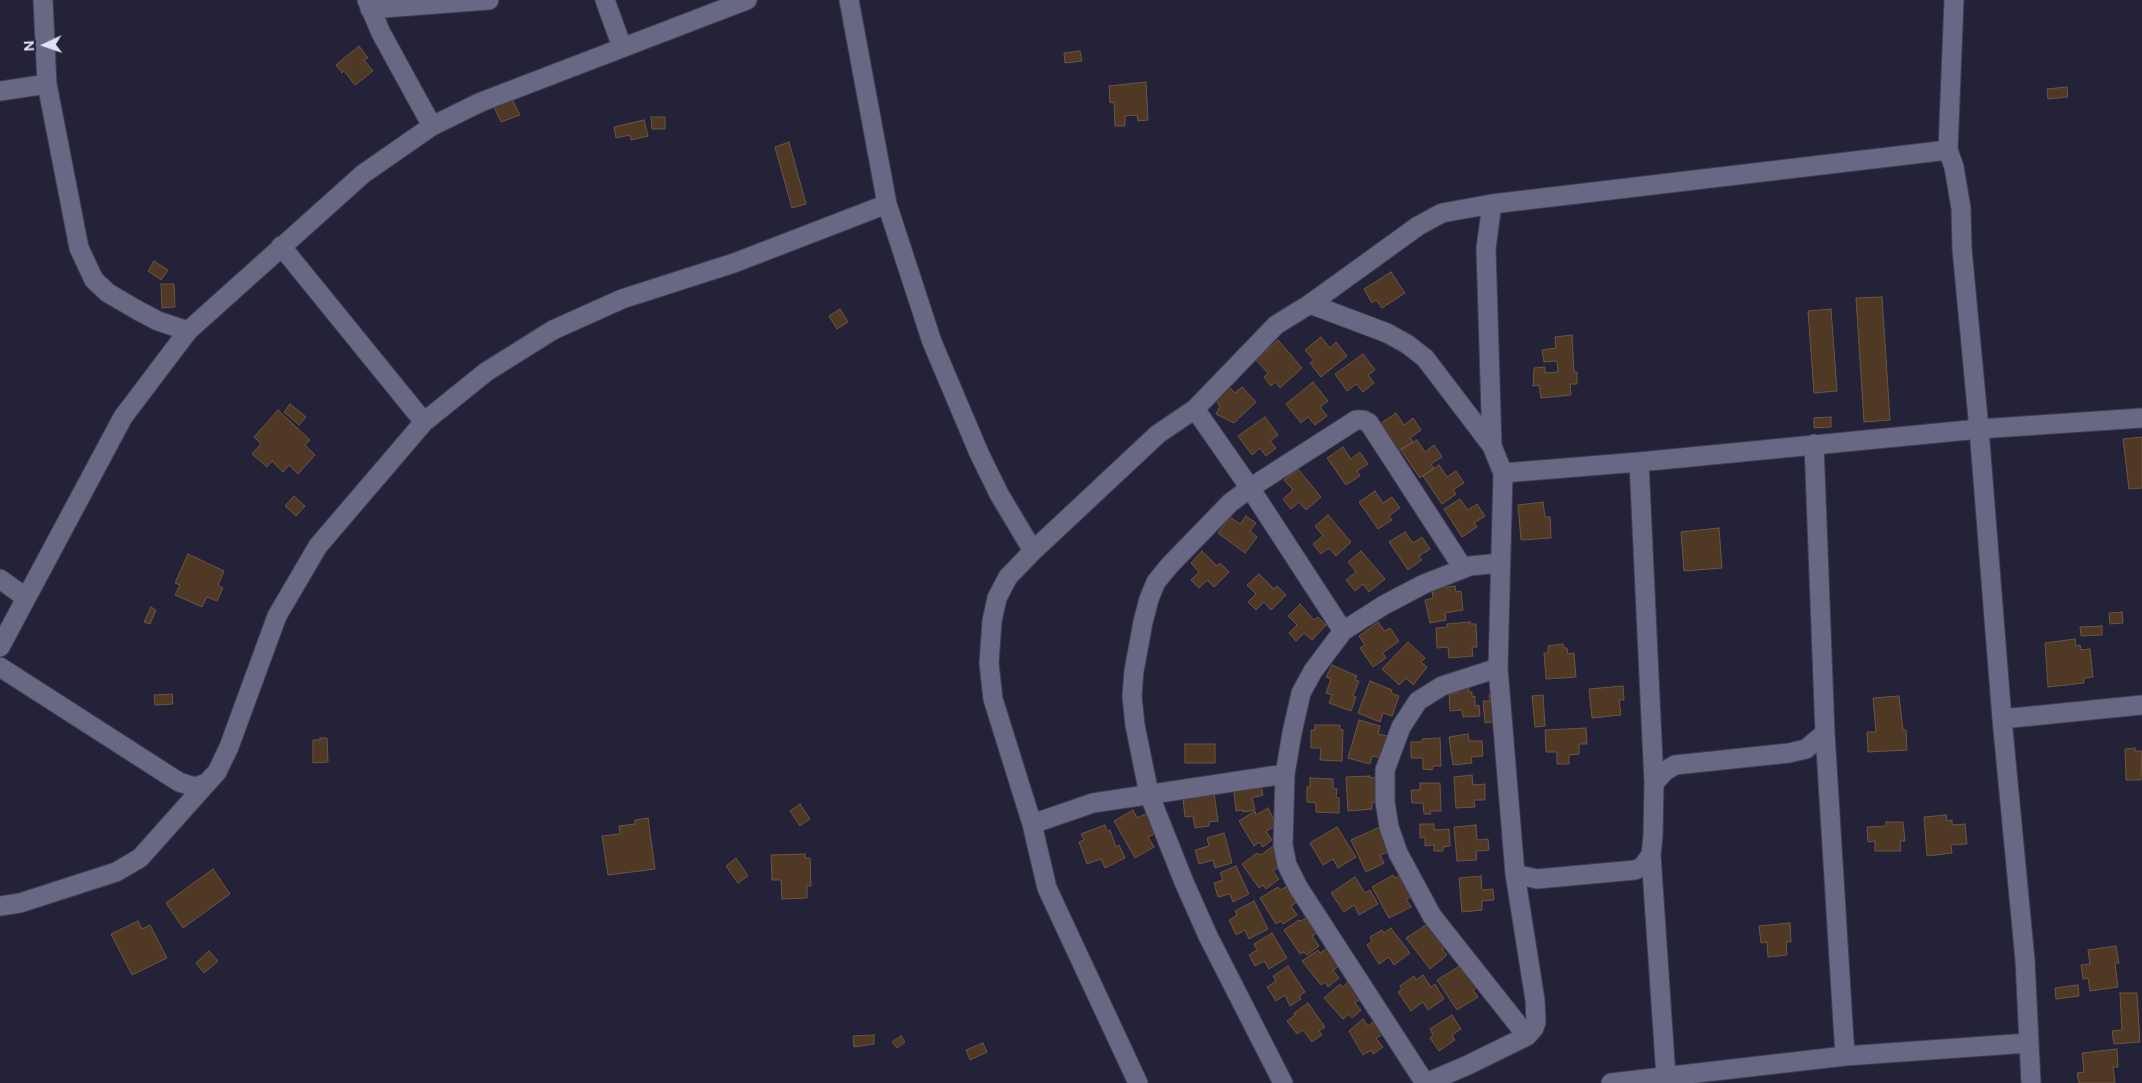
<!DOCTYPE html>
<style>
body{margin:0}
#map{position:relative;width:2142px;height:1083px;overflow:hidden;background:#232239;font-family:Figtree,sans-serif}
canvas{display:block}
.north{position:absolute;left:20px;top:20px;width:50px;height:50px;-webkit-text-stroke:4px #232239;paint-order:stroke;rotate:267deg;font-size:14px;font-weight:700;line-height:20px;text-align:center;color:#e1e2f2}
.north::after{content:'';display:block;margin:auto;width:18px;height:22px;background:#e1e2f2;clip-path:polygon(50% 0,100% 100%,50% 72%,0 100%)}
</style>
<div id="map">
<canvas width="2142" height="1083"></canvas>
<div class="north">N</div>
</div>
<script>
const ctx = document.querySelector('canvas').getContext('2d');
ctx.lineJoin = 'round';
function fillPath(path, color) { ctx.fillStyle = color; ctx.fill(path, 'evenodd'); }
const poly = rows => new Path2D(rows.map(r => 'M' + r).join(''));
function stroke(path, color, width, dash) { ctx.strokeStyle = color; ctx.lineWidth = width; ctx.lineCap = dash ? 'butt' : 'round'; ctx.setLineDash(dash || []); ctx.stroke(path); }
const building = poly([
 [359,46,368,58,364,60,373,71,355,85,344,71,342,73,336,65,359,46],
 [1080,51,1082,61,1065,63,1064,53,1080,51],
 [1146,82,1148,120,1138,121,1137,115,1125,116,1125,126,1115,126,1114,102,1110,103,1109,86,1146,82],
 [2067,87,2068,97,2048,99,2047,89,2067,87],
 [512,99,520,115,501,122,494,107,512,99],
 [651,117,665,117,665,129,652,129,651,117],
 [644,120,648,136,631,140,630,135,616,138,614,127,644,120],
 [789,142,806,204,792,208,775,147,789,142],
 [154,261,168,270,161,280,148,271,154,261],
 [1391,272,1405,293,1382,308,1376,300,1372,303,1364,289,1391,272],
 [161,284,174,284,175,307,162,308,161,284],
 [1882,297,1890,420,1864,422,1856,298,1882,297],
 [840,309,848,322,837,329,829,316,840,309],
 [1831,309,1837,391,1814,393,1808,311,1831,309],
 [1572,335,1574,372,1577,372,1577,384,1570,384,1571,395,1541,398,1539,385,1533,386,1534,368,1545,367,1545,373,1558,372,1557,361,1544,362,1542,350,1556,348,1555,337,1572,335],
 [1321,337,1330,348,1336,342,1347,356,1321,377,1310,363,1314,360,1305,350,1321,337],
 [1278,340,1302,368,1280,388,1275,382,1271,386,1264,377,1268,373,1256,360,1278,340],
 [1363,354,1375,370,1368,375,1374,383,1363,392,1356,384,1347,391,1335,374,1363,354],
 [1313,382,1328,401,1320,407,1327,416,1315,425,1308,417,1301,423,1286,404,1313,382],
 [1229,387,1235,393,1242,387,1256,402,1234,423,1216,414,1220,406,1215,400,1229,387],
 [290,404,306,417,299,425,284,412,290,404],
 [278,410,310,440,305,445,315,455,298,474,289,465,283,472,272,461,267,467,252,454,261,444,254,437,278,410],
 [1396,413,1404,425,1413,418,1421,430,1410,438,1413,442,1398,451,1380,424,1396,413],
 [1265,417,1278,435,1270,441,1276,448,1266,456,1260,448,1252,455,1238,436,1265,417],
 [1831,417,1831,427,1814,428,1814,418,1831,417],
 [2142,437,2142,488,2129,489,2123,439,2142,437],
 [1417,440,1425,452,1434,445,1442,457,1431,464,1434,468,1420,478,1401,450,1417,440],
 [1343,447,1351,459,1360,452,1368,464,1357,471,1360,476,1346,485,1327,458,1343,447],
 [1439,465,1447,477,1456,471,1464,483,1453,490,1456,494,1442,504,1423,476,1439,465],
 [1298,469,1321,497,1306,510,1299,502,1291,509,1283,499,1293,490,1284,480,1298,469],
 [1375,491,1383,503,1392,497,1400,508,1389,516,1392,520,1378,529,1359,502,1375,491],
 [294,496,305,506,296,516,285,506,294,496],
 [1460,499,1468,510,1477,504,1485,516,1474,523,1477,527,1462,537,1444,509,1460,499],
 [1543,502,1545,517,1550,517,1551,538,1521,540,1518,505,1543,502],
 [1328,515,1351,542,1336,556,1329,548,1321,554,1313,544,1323,536,1315,526,1328,515],
 [1246,516,1256,523,1250,531,1257,537,1245,553,1218,533,1230,517,1240,524,1246,516],
 [1719,528,1722,568,1684,571,1681,532,1719,528],
 [1405,532,1413,543,1422,537,1430,549,1419,556,1422,560,1408,570,1389,542,1405,532],
 [1202,551,1217,566,1220,563,1229,572,1214,587,1207,580,1199,588,1191,580,1199,572,1191,563,1202,551],
 [1361,551,1385,579,1369,592,1363,584,1355,591,1346,580,1356,572,1348,562,1361,551],
 [188,554,224,571,218,585,223,588,217,601,207,597,202,607,175,595,180,585,175,583,188,554],
 [1259,574,1274,589,1277,586,1286,595,1271,610,1264,602,1256,610,1248,602,1256,594,1247,585,1259,574],
 [1455,586,1456,592,1461,591,1463,610,1445,613,1446,620,1430,623,1425,600,1433,598,1432,589,1455,586],
 [1300,604,1314,620,1318,617,1326,625,1312,640,1304,633,1296,641,1289,633,1297,625,1288,616,1300,604],
 [151,607,156,610,150,624,144,622,151,607],
 [2122,612,2123,623,2110,624,2109,613,2122,612],
 [1378,622,1384,631,1390,628,1399,641,1383,653,1386,658,1373,667,1360,648,1365,645,1359,636,1378,622],
 [1470,622,1470,624,1476,624,1477,647,1472,647,1473,656,1449,658,1448,647,1437,648,1436,628,1447,627,1447,624,1470,622],
 [2102,626,2102,635,2081,636,2080,627,2102,626],
 [2075,639,2076,646,2080,645,2081,650,2090,649,2093,677,2084,678,2084,683,2048,687,2045,643,2075,639],
 [1408,642,1425,658,1421,662,1427,667,1413,685,1406,678,1399,685,1382,669,1408,642],
 [1563,644,1564,648,1567,648,1568,654,1574,653,1576,677,1546,679,1544,653,1548,653,1548,646,1563,644],
 [1332,665,1357,676,1355,680,1359,681,1353,696,1356,697,1351,711,1329,703,1332,695,1326,693,1331,679,1326,677,1332,665],
 [1370,681,1392,690,1391,693,1399,696,1392,716,1383,713,1380,722,1358,713,1370,681],
 [1623,686,1624,700,1619,700,1621,715,1592,718,1589,689,1623,686],
 [1468,687,1469,692,1472,692,1472,697,1475,696,1475,706,1479,705,1480,716,1463,717,1462,710,1450,711,1449,694,1458,693,1458,688,1468,687],
 [1497,693,1501,721,1485,723,1483,701,1490,701,1489,695,1497,693],
 [172,694,173,704,155,705,154,695,172,694],
 [1543,695,1545,726,1535,727,1532,696,1543,695],
 [1899,696,1903,730,1906,730,1907,750,1868,752,1867,732,1876,732,1873,698,1899,696],
 [1359,720,1380,726,1378,734,1387,736,1382,758,1372,756,1370,764,1348,758,1359,720],
 [1315,725,1340,725,1340,729,1343,730,1342,761,1320,760,1321,748,1311,748,1311,730,1315,730,1315,725],
 [1586,728,1587,744,1579,744,1579,754,1569,755,1569,764,1557,764,1557,752,1546,752,1545,730,1586,728],
 [1468,734,1469,741,1482,741,1483,756,1471,757,1472,763,1453,765,1449,737,1468,734],
 [320,738,327,738,328,762,313,763,313,740,321,740,320,738],
 [1440,738,1441,766,1433,766,1432,770,1423,769,1423,758,1411,758,1411,742,1422,742,1422,739,1440,738],
 [1185,744,1215,744,1215,763,1185,763,1185,744],
 [2135,748,2135,751,2142,751,2141,780,2126,780,2125,749,2135,748],
 [1472,775,1473,785,1485,784,1485,800,1474,800,1475,807,1456,808,1454,777,1472,775],
 [1370,776,1370,778,1380,777,1382,802,1372,802,1372,809,1348,811,1346,777,1370,776],
 [1310,778,1333,779,1333,788,1337,789,1336,797,1339,798,1339,813,1316,812,1316,803,1307,802,1307,787,1310,787,1310,778],
 [1233,781,1260,781,1263,795,1252,798,1255,810,1243,812,1243,810,1236,811,1233,781],
 [1420,783,1440,783,1441,811,1430,811,1431,814,1424,814,1423,803,1412,803,1411,790,1420,790,1420,783],
 [1214,792,1218,821,1209,822,1209,826,1195,828,1193,816,1185,817,1183,799,1199,797,1199,794,1214,792],
 [800,804,810,819,800,826,790,811,800,804],
 [1268,808,1277,826,1266,831,1272,840,1263,847,1259,842,1254,846,1239,821,1255,811,1256,815,1268,808],
 [1133,810,1137,818,1149,812,1159,832,1148,837,1154,847,1135,858,1114,821,1133,810],
 [1946,815,1947,821,1952,820,1952,825,1965,824,1967,844,1951,845,1952,853,1927,856,1924,817,1946,815],
 [648,818,655,869,608,875,602,836,620,834,619,826,635,824,635,820,648,818],
 [1886,822,1903,822,1905,841,1900,841,1901,851,1875,851,1875,841,1868,842,1867,827,1886,826,1886,822],
 [1420,824,1434,824,1434,830,1449,829,1450,846,1443,847,1443,851,1434,851,1434,845,1425,846,1425,837,1420,838,1420,824],
 [1105,825,1107,831,1110,830,1116,847,1119,845,1125,858,1105,868,1101,859,1087,864,1079,842,1084,840,1081,834,1105,825],
 [1476,825,1477,840,1488,839,1489,850,1476,851,1477,860,1457,861,1454,827,1476,825],
 [1337,827,1356,857,1338,868,1333,859,1323,865,1310,843,1337,827],
 [1380,827,1391,851,1380,855,1384,863,1366,872,1351,840,1380,827],
 [1224,833,1232,863,1215,868,1213,860,1199,864,1195,850,1209,846,1207,838,1224,833],
 [1272,847,1284,863,1273,871,1279,879,1266,889,1263,885,1259,888,1242,864,1257,853,1261,855,1272,847],
 [805,854,805,858,810,858,811,886,807,886,807,898,782,899,781,880,772,880,771,855,805,854],
 [736,858,748,876,738,883,726,866,736,858],
 [1236,866,1249,894,1233,902,1230,894,1218,897,1214,883,1223,880,1220,873,1236,866],
 [213,869,230,894,183,928,166,903,213,869],
 [1406,873,1416,895,1406,899,1411,907,1389,918,1372,887,1393,875,1395,878,1406,873],
 [1481,876,1482,890,1493,889,1494,900,1482,901,1482,910,1462,912,1459,878,1481,876],
 [1355,877,1365,893,1370,890,1378,904,1359,915,1354,905,1344,912,1331,893,1355,877],
 [1292,884,1300,900,1291,906,1297,915,1283,924,1281,921,1276,924,1260,898,1278,887,1280,890,1292,884],
 [1254,901,1268,929,1249,939,1245,930,1236,935,1229,920,1237,915,1235,911,1254,901],
 [1312,914,1322,930,1312,936,1319,946,1307,955,1304,952,1300,954,1284,930,1299,920,1301,921,1312,914],
 [138,921,142,929,150,925,167,958,132,975,111,934,138,921],
 [1432,921,1450,943,1442,949,1447,955,1430,969,1406,938,1432,921],
 [1790,923,1791,942,1786,942,1787,955,1768,957,1767,942,1761,943,1759,926,1790,923],
 [1391,928,1410,953,1394,965,1389,957,1379,964,1367,945,1372,941,1370,937,1382,930,1384,933,1391,928],
 [1272,933,1287,958,1269,969,1264,961,1255,966,1249,955,1257,950,1254,944,1272,933],
 [1331,946,1342,964,1333,970,1339,978,1328,987,1325,982,1321,985,1302,961,1318,950,1320,953,1331,946],
 [2116,946,2119,963,2115,963,2118,987,2090,991,2088,978,2083,979,2081,965,2090,964,2088,950,2116,946],
 [209,951,218,961,204,973,196,963,209,951],
 [1466,962,1480,985,1473,990,1478,997,1457,1010,1437,980,1466,962],
 [1288,966,1305,992,1299,996,1301,999,1290,1006,1285,995,1276,1001,1267,987,1276,981,1273,976,1288,966],
 [1423,975,1431,987,1435,984,1444,999,1428,1010,1423,1002,1411,1011,1398,992,1402,989,1400,986,1414,976,1416,980,1423,975],
 [1351,980,1364,996,1355,1003,1361,1010,1352,1018,1349,1014,1343,1019,1324,998,1340,984,1342,987,1351,980],
 [2078,985,2079,996,2056,999,2055,988,2078,985],
 [2120,993,2137,993,2140,1042,2114,1044,2112,1031,2122,1030,2120,993],
 [1308,1003,1325,1027,1319,1031,1322,1035,1312,1042,1303,1030,1297,1034,1287,1021,1295,1015,1294,1013,1308,1003],
 [1452,1015,1461,1029,1452,1035,1455,1040,1439,1051,1430,1038,1433,1035,1430,1029,1452,1015],
 [1363,1019,1368,1026,1376,1020,1385,1033,1376,1038,1383,1047,1373,1054,1371,1050,1363,1055,1349,1031,1363,1019],
 [874,1035,874,1044,854,1047,853,1036,874,1035],
 [901,1036,905,1042,897,1048,892,1042,901,1036],
 [983,1043,987,1052,970,1060,966,1050,983,1043],
 [2117,1049,2118,1067,2113,1067,2115,1083,2079,1083,2077,1073,2084,1072,2082,1053,2117,1049]
]);
fillPath(building, '#4f3925');
stroke(building, '#6d5541', 1);
const minor = poly([
 [367,0,381,33,432,126],
 [605,0,622,47],
 [849,0,887,204,932,342,979,453,999,494,1033,551,1008,577,997,598,992,621,989,663,993,699,1032,824,1047,888,1138,1083],
 [1954,0,1948,150,1954,167,1961,208,1962,249,1979,429,2002,719,2025,960,2031,1083],
 [370,9,489,0],
 [47,84,79,248,94,280,108,293,139,311,158,321,188,331],
 [0,91,47,84,43,0],
 [281,246,424,422],
 [1310,304,1387,333,1407,344,1425,358,1492,446],
 [1195,409,1250,488,1343,631],
 [1814,444,1825,733,1845,1056],
 [1503,473,1639,462,1979,429,2142,418],
 [1033,551,1158,434,1195,409,1276,325,1310,304,1418,226,1442,213,1492,204,1948,150],
 [0,579,25,597],
 [0,647,123,417,188,331,363,174,432,126,481,102,747,0],
 [0,667,179,782,195,787,207,783,217,772,229,747,277,616,318,546,424,422,486,372,553,330,622,299,734,263,887,204],
 [1498,668,1442,686,1418,701,1401,727,1385,770,1385,802,1389,827,1398,853,1432,916,1527,1036],
 [2002,719,2142,705],
 [1654,783,1665,771,1675,765,1789,753,1806,749,1825,733],
 [1032,824,1093,803,1285,774],
 [1651,855,1666,1077],
 [1515,874,1537,879,1635,870,1642,867,1651,855,1653,836,1654,783,1639,462],
 [0,906,20,903,116,872,140,858,207,783],
 [1283,1083,1208,936,1184,882,1149,794,1135,725,1132,696,1134,671,1143,622,1149,599,1156,582,1169,566,1230,503,1250,488,1356,420,1363,420,1369,423,1463,568],
 [1425,1083,1298,887,1287,865,1283,845,1285,774,1292,733,1301,693,1313,671,1343,631,1384,605,1424,584,1470,566,1500,563],
 [1426,1083,1468,1065,1527,1036,1534,1028,1536,1022,1535,1000,1515,874,1498,668,1503,473,1492,446,1486,248,1492,204],
 [1611,1083,1845,1056,2028,1043]
]);
stroke(minor, '#403e52', 21);
stroke(minor, '#686884', 19);
</script>
